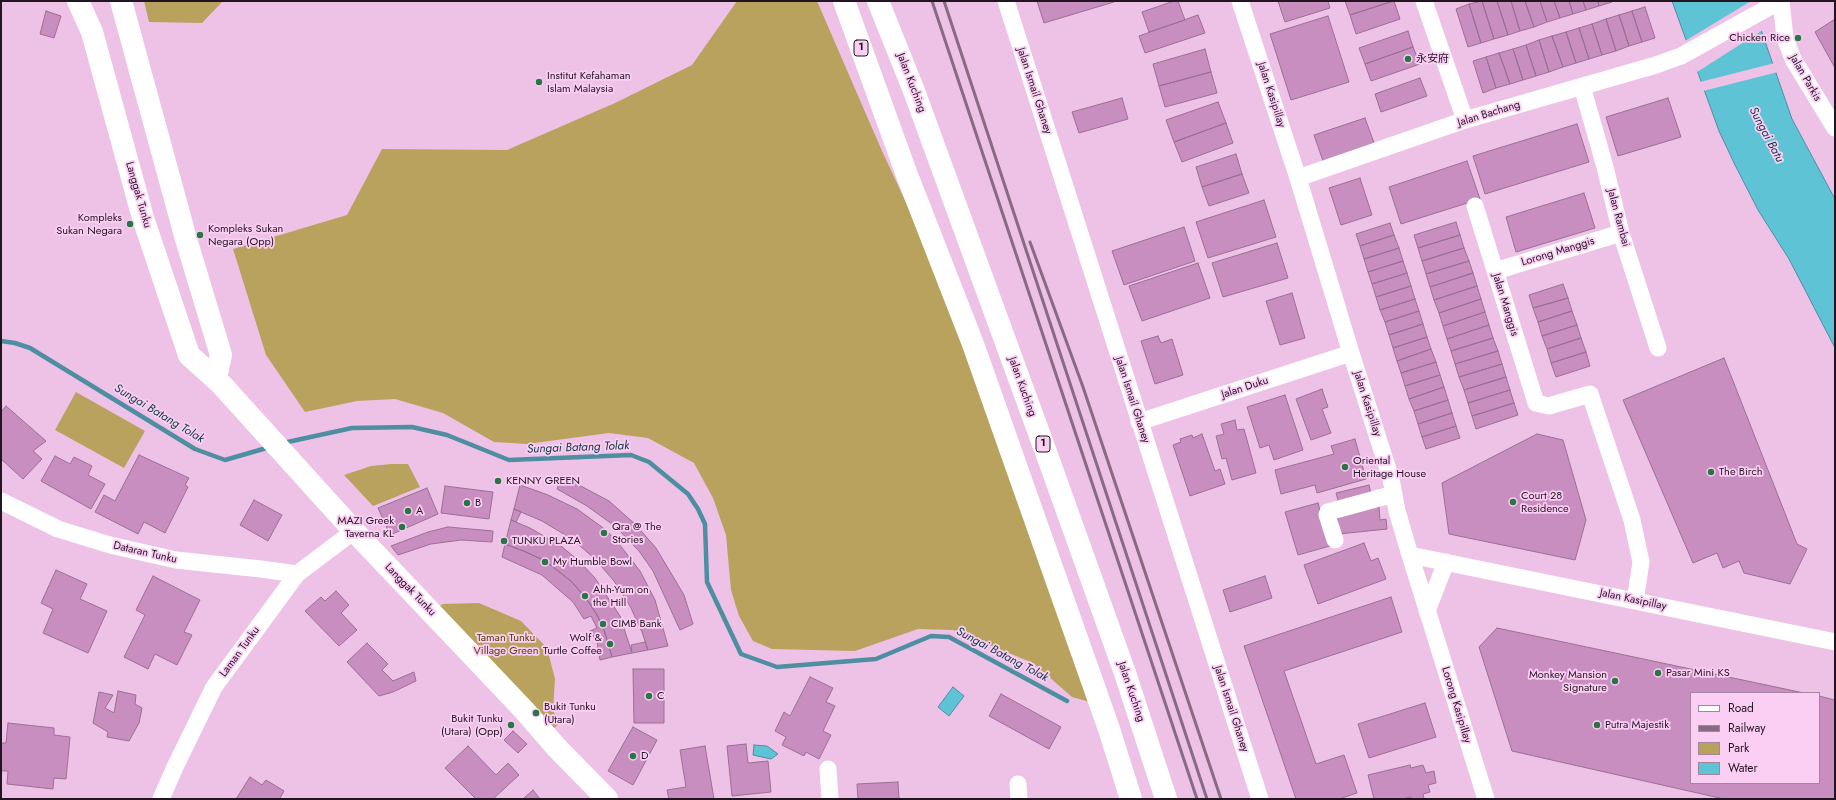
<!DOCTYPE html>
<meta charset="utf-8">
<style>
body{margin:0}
#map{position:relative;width:1836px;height:800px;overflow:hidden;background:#eec2e7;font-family:Jost,sans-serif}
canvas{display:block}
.frame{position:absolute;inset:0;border:2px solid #231421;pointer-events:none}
.legend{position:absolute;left:1690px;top:692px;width:130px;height:92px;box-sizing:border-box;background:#fbcff4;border:1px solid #a584a0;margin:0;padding:5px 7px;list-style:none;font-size:12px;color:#231421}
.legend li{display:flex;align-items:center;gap:8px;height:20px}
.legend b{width:20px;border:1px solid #a584a0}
</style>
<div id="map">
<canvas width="1836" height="800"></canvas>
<div class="frame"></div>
<ul class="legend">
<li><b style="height:5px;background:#fff"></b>Road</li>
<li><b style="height:5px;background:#876a83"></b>Railway</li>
<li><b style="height:11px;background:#b9a25d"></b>Park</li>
<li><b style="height:11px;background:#5fc3d6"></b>Water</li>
</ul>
</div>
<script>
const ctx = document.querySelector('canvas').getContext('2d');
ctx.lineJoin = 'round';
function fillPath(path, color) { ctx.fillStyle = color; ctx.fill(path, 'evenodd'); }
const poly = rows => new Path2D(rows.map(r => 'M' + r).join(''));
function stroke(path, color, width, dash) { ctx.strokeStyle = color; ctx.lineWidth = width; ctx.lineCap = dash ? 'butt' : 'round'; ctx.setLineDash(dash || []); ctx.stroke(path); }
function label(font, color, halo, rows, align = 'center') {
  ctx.font = font + ' Jost,"Noto Sans SC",sans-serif'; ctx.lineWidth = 3.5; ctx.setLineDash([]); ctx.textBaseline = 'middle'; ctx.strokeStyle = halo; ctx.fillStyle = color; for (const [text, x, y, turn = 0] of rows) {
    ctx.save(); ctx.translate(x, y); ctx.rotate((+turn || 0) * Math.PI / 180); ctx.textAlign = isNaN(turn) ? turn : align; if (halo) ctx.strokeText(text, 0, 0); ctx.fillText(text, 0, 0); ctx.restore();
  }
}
fillPath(poly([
 [144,1,223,1,202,23,149,22],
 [737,1,817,1,882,151,929,252,1090,702,1072,697,1033,663,953,630,918,629,855,651,772,649,753,641,739,616,731,590,726,535,713,498,694,463,648,438,609,433,527,444,494,442,443,413,395,399,357,401,305,412,266,355,233,249,347,215,382,149,507,150,615,103,692,65],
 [76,392,145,431,124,468,55,430],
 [391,464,408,464,420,487,373,506,344,475,371,466],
 [479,603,521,621,547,648,555,679,553,711,560,723,552,730,433,610,443,604]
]), '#b9a25d');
const water = poly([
 [1672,1,1751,1,1792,119,1835,199,1835,348,1789,259,1758,210,1735,165,1719,131,1672,1],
 [953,687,964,696,949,716,938,707,953,687],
 [754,745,767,746,778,754,771,759,753,755,754,745]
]);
fillPath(water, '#5fc3d6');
stroke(water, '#4d8ea0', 1);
fillPath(poly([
 [1751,1,1753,1,1763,30,1697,72,1685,41],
 [1775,63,1778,72,1703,91,1700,82]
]), '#eec2e7');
stroke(poly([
 [1,341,15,343,30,348,195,449,225,460,270,447],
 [283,443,352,428,412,427,447,435,509,460,631,455,649,462,688,494,698,509,705,524,707,582,741,654,777,667,876,659,931,636,949,637,1067,701]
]), '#4d8ea0', 4.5);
const building = poly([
 [1037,1,1113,1,1114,2,1044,23,1037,1],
 [1174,1,1178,1,1185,20,1149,32,1142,12,1174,1],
 [1278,1,1328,1,1330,8,1285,22,1278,1],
 [1345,1,1393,1,1350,15,1345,1],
 [1394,1,1400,19,1356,34,1350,15,1394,1],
 [1482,1,1497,1,1508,35,1494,39,1482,1],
 [1482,1,1494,39,1481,43,1469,4,1482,1],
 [1497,1,1511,1,1520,31,1508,35,1497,1],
 [1511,1,1525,1,1534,27,1520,31,1511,1],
 [1525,1,1540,1,1547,22,1534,27,1525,1],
 [1540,1,1554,1,1560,18,1547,22,1540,1],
 [1554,1,1569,1,1573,14,1560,18,1554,1],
 [1569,1,1583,1,1586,10,1573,14,1569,1],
 [1583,1,1598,1,1599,6,1586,10,1583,1],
 [1598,1,1612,1,1612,2,1599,6,1598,1],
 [1469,4,1481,43,1468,47,1456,9,1469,4],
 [1645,7,1655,38,1642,42,1632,11,1645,7],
 [46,11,61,16,54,38,40,34,46,11],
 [1632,11,1642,42,1629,46,1619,15,1632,11],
 [1198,15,1205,33,1145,53,1139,36,1198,15],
 [1619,15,1629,46,1616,51,1606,19,1619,15],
 [1328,16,1349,82,1291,100,1270,34,1328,16],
 [1606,19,1616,51,1602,55,1592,24,1606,19],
 [1835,19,1835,68,1815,32,1835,19],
 [1592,24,1602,55,1589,59,1579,28,1592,24],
 [1579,28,1589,59,1576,63,1566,32,1579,28],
 [1408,31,1413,47,1365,64,1359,48,1408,31],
 [1566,32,1576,63,1563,67,1552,36,1566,32],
 [1552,36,1563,67,1549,72,1539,40,1552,36],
 [1539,40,1549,72,1536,76,1526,45,1539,40],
 [1526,45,1536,76,1523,80,1513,49,1526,45],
 [1413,47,1420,64,1371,81,1365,64,1413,47],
 [1205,49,1211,72,1159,86,1153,64,1205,49],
 [1513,49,1523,80,1510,84,1499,53,1513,49],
 [1499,53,1510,84,1496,88,1486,57,1499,53],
 [1486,57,1496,88,1483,93,1473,61,1486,57],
 [1211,72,1217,93,1165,107,1159,86,1211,72],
 [1420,78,1427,96,1381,112,1375,94,1420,78],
 [1122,98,1128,119,1079,133,1072,112,1122,98],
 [1668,98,1681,137,1618,156,1606,117,1668,98],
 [1218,102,1226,123,1174,142,1166,120,1218,102],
 [1365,118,1374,143,1323,161,1314,135,1365,118],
 [1226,123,1233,143,1182,162,1174,142,1226,123],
 [1577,124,1589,162,1485,194,1473,156,1577,124],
 [1236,154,1242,174,1202,187,1196,167,1236,154],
 [1467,161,1480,199,1401,224,1389,187,1467,161],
 [1242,174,1249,193,1209,206,1202,187,1242,174],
 [1360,178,1372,215,1341,225,1329,188,1360,178],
 [1584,193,1595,228,1516,252,1506,217,1584,193],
 [1264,200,1276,237,1208,258,1196,222,1264,200],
 [1456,222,1460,235,1418,248,1414,235,1456,222],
 [1390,223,1394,235,1360,246,1356,234,1390,223],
 [1184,227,1195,261,1124,285,1112,251,1184,227],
 [1394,235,1399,248,1364,259,1360,246,1394,235],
 [1460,235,1464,248,1422,261,1418,248,1460,235],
 [1277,243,1288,278,1223,297,1212,263,1277,243],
 [1399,248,1403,261,1368,272,1364,259,1399,248],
 [1464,248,1469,261,1426,274,1422,261,1464,248],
 [1403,261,1407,273,1372,284,1368,272,1403,261],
 [1469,261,1473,273,1430,287,1426,274,1469,261],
 [1198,263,1210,298,1142,321,1129,286,1198,263],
 [1407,273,1411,286,1376,297,1372,284,1407,273],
 [1473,273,1477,286,1434,300,1430,287,1473,273],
 [1563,284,1568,298,1533,308,1529,295,1563,284],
 [1411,286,1415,299,1380,310,1376,297,1411,286],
 [1477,286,1481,299,1439,313,1434,300,1477,286],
 [1292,293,1305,338,1280,345,1266,301,1292,293],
 [1568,298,1572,311,1538,322,1533,308,1568,298],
 [1415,299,1419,311,1385,322,1380,310,1415,299],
 [1481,299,1485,312,1443,326,1439,313,1481,299],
 [1419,311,1423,324,1389,335,1385,322,1419,311],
 [1572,311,1577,325,1542,336,1538,322,1572,311],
 [1485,312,1489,325,1447,339,1443,326,1485,312],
 [1423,324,1427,337,1393,348,1389,335,1423,324],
 [1489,325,1493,338,1451,351,1447,339,1489,325],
 [1577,325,1581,338,1547,349,1542,336,1577,325],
 [1158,336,1161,343,1172,339,1183,375,1155,384,1141,341,1158,336],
 [1427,337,1431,349,1397,361,1393,348,1427,337],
 [1493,338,1498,351,1455,364,1451,351,1493,338],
 [1581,338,1586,352,1551,363,1547,349,1581,338],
 [1431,349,1436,362,1401,373,1397,361,1431,349],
 [1498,351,1502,364,1459,377,1455,364,1498,351],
 [1586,352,1590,366,1556,377,1551,363,1586,352],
 [1724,358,1797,544,1807,549,1790,584,1744,573,1739,561,1723,568,1717,553,1693,563,1623,400,1724,358],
 [1436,362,1440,375,1405,386,1401,373,1436,362],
 [1502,364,1506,377,1464,390,1459,377,1502,364],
 [1440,375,1444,387,1409,399,1405,386,1440,375],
 [1506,377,1510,390,1468,403,1464,390,1506,377],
 [1444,387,1448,400,1414,411,1409,399,1444,387],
 [1322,389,1328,407,1322,409,1331,433,1311,440,1296,399,1322,389],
 [1510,390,1514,403,1472,416,1468,403,1510,390],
 [1285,395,1303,450,1274,460,1269,445,1260,448,1247,407,1285,395],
 [1448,400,1452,413,1418,424,1414,411,1448,400],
 [1514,403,1518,415,1476,429,1472,416,1514,403],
 [6,406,46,441,33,451,42,459,23,479,1,459,1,412,6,406],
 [1452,413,1456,426,1422,437,1418,424,1452,413],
 [1235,420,1237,430,1244,429,1256,473,1232,480,1226,458,1222,459,1216,436,1224,434,1221,424,1235,420],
 [1456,426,1460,438,1426,449,1422,437,1456,426],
 [1202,434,1215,471,1220,469,1225,484,1190,496,1173,445,1181,442,1180,439,1192,435,1193,438,1202,434],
 [1537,434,1563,440,1586,520,1575,560,1449,534,1442,483,1537,434],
 [1355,439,1366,479,1317,493,1315,485,1281,494,1275,470,1334,454,1331,446,1355,439],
 [139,455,189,478,185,485,188,487,165,533,144,522,138,534,95,512,104,495,115,501,139,455],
 [55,456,70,464,74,457,92,466,88,475,105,484,91,509,41,481,55,456],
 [562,476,609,501,635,524,656,548,684,595,693,624,680,630,653,571,639,551,616,527,587,506,557,489,562,476],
 [520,485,548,495,577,509,602,527,616,540,640,571,655,600,668,646,648,650,642,632,630,606,614,581,595,559,572,539,542,521,514,509,520,485],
 [1369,485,1372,499,1340,507,1336,493,1369,485],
 [445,486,493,492,489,519,441,513,445,486],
 [427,488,438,514,390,535,378,508,427,488],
 [254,500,282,515,268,541,240,525,254,500],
 [1318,503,1330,546,1298,555,1285,512,1318,503],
 [1379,507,1380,520,1386,519,1387,529,1339,534,1337,511,1379,507],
 [514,509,521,512,516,522,511,520,514,509],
 [511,520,530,528,561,546,579,561,595,578,620,616,632,653,612,657,604,630,597,615,588,601,572,582,547,562,526,552,505,544,511,520],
 [448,527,493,531,492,542,461,540,431,544,398,555,391,546,428,532,448,527],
 [1364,543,1371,561,1378,558,1386,579,1318,604,1304,565,1364,543],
 [505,544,526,552,547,562,572,582,588,601,597,615,604,630,612,657,600,660,597,642,590,631,597,628,591,616,584,619,573,602,542,575,502,557,505,544],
 [56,570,87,584,80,599,107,611,88,653,43,633,53,609,41,603,56,570],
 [153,576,200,600,184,632,192,635,177,665,155,654,148,669,124,657,145,615,136,610,153,576],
 [1265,576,1272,598,1230,612,1223,590,1265,576],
 [336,591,349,605,341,613,357,630,339,646,305,611,321,597,325,601,336,591],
 [1391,597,1402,632,1284,671,1316,764,1344,755,1357,793,1339,799,1296,799,1244,646,1391,597],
 [1497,628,1804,693,1691,693,1691,783,1819,783,1819,696,1835,700,1835,799,1724,799,1512,751,1479,647,1497,628],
 [645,642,648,650,632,653,631,645,645,642],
 [367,643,388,664,382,670,393,681,414,672,416,681,393,692,379,696,347,662,367,643],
 [633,669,664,669,664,723,634,723,633,669],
 [810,677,833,688,826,702,835,706,823,731,831,735,819,759,806,752,804,756,782,745,786,737,775,731,784,712,790,716,810,677],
 [118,691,136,695,135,704,142,708,139,723,129,741,107,737,108,732,93,723,99,692,113,695,105,708,114,713,118,691],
 [1001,694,1061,727,1049,749,989,716,1001,694],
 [1425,703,1436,737,1369,758,1358,724,1425,703],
 [8,723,54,728,54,735,70,737,66,779,54,778,53,789,7,784,8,771,1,771,1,743,6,743,8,723],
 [633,727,657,740,633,785,608,771,633,727],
 [513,731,527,744,518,753,504,740,513,731],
 [746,744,748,763,768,761,771,792,732,796,727,746,746,744],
 [468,746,496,775,508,763,519,775,493,799,476,799,445,768,468,746],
 [705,746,714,799,669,799,667,790,686,787,680,750,705,746],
 [1410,765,1411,768,1423,765,1426,773,1434,771,1436,783,1428,785,1430,792,1423,794,1424,799,1412,799,1411,797,1402,799,1374,799,1368,775,1410,765],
 [250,777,262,785,266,780,284,791,280,798,282,799,236,799,250,777],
 [898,782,899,799,858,799,857,784,898,782],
 [533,790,540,799,523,799,533,790]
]);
fillPath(building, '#c98ec0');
stroke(building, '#987092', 1);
stroke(poly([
 [1006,1,1260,799],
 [1240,1,1298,178,1351,353,1391,479,1397,511,1410,555,1835,642],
 [1424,1,1465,120],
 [1781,1,1785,38,1793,59,1835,128],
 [1582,86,1605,167,1621,233,1658,348],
 [1298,178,1465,120,1656,65,1681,56,1780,1],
 [1475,206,1536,403,1549,406,1590,394,1632,520,1641,562,1635,601],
 [1495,271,1621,233],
 [1139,422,1351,353],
 [1,501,58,529,110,545,176,560,261,569,297,574],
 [1335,540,1327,515,1328,512,1394,494],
 [1410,555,1486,799],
 [1427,611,1446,562],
 [828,769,830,799],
 [1018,784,1019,799],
 [161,799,175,767,214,687,297,574,354,531]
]), '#fff', 17);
stroke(poly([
 [78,1,92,32,143,218,189,355,221,384,354,531,524,710,557,748,607,799],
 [121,1,186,239,221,355,216,378]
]), '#fff', 22);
stroke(poly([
 [844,1,907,175,973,344,1109,729,1131,799],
 [878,1,914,91,1051,466,1125,673,1166,799]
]), '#fff', 22);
stroke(poly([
 [932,1,1197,799],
 [944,1,1207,799],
 [1030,242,1083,387,1221,799]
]), '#876a83', 3);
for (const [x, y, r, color] of [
 [1798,38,4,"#2a7544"],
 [1408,59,4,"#2a7544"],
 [539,82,4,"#2a7544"],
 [130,224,4,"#2a7544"],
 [200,235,4,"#2a7544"],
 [1345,467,4,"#2a7544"],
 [1711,472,4,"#2a7544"],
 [498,481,4,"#2a7544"],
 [1513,502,4,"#2a7544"],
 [467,503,4,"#2a7544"],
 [408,511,4,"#2a7544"],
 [402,527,4,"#2a7544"],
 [604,533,4,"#2a7544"],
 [504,541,4,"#2a7544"],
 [545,562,4,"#2a7544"],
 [585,596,4,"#2a7544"],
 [603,624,4,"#2a7544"],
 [610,644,4,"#2a7544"],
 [1658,673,4,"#2a7544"],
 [1615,681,4,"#2a7544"],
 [649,696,4,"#2a7544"],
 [536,713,4,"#2a7544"],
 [511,725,4,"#2a7544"],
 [1597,725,4,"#2a7544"],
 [633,756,4,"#2a7544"]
]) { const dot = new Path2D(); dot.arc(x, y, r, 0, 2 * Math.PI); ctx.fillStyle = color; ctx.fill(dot); stroke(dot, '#fbcff4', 1.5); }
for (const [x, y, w] of [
 [861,48,14],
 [1043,444,14]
]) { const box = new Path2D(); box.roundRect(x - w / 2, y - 8, w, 16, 3); ctx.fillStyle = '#fbcff4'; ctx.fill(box); stroke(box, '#231421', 1); }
label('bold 10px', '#231421', null, [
 ["1",861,48],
 ["1",1043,444]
]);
label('11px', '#231421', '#fbcff4', [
 ["Chicken Rice",1790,38,"right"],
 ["永安府",1416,59],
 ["Institut Kefahaman",547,76],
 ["Islam Malaysia",547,89],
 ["Kompleks",122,218,"right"],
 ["Sukan Negara",122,231,"right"],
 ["Kompleks Sukan",208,229],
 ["Negara (Opp)",208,242],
 ["Oriental",1353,461],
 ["Heritage House",1353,474],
 ["The Birch",1719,472],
 ["KENNY GREEN",506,481],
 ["Court 28",1521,496],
 ["Residence",1521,509],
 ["B",475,503],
 ["A",416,511],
 ["MAZI Greek",394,521,"right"],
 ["Taverna KL",394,534,"right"],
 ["Qra @ The",612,527],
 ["Stories",612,540],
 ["TUNKU PLAZA",512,541],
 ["My Humble Bowl",553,562],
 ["Ahh-Yum on",593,590],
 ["the Hill",593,603],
 ["CIMB Bank",611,624],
 ["Wolf &",602,638,"right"],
 ["Turtle Coffee",602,651,"right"],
 ["Pasar Mini KS",1666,673],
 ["Monkey Mansion",1607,675,"right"],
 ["Signature",1607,688,"right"],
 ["C",657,696],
 ["Bukit Tunku",544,707],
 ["(Utara)",544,720],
 ["Bukit Tunku",503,719,"right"],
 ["(Utara) (Opp)",503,732,"right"],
 ["Putra Majestik",1605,725],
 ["D",641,756]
], 'left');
label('11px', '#231421', '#fbcff4', [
 ["Jalan Parkis",1805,78,60],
 ["Jalan Kuching",911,83,69],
 ["Jalan Ismail Ghaney",1034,91,72],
 ["Jalan Kasipillay",1271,95,72],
 ["Jalan Bachang",1489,114,-17],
 ["Langgak Tunku",138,195,74],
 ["Jalan Rambai",1618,218,75],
 ["Lorong Manggis",1558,252,-17],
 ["Jalan Manggis",1505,305,73],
 ["Jalan Kuching",1022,387,70],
 ["Jalan Duku",1245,388,-18],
 ["Jalan Ismail Ghaney",1132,400,72],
 ["Jalan Kasipillay",1367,404,72],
 ["Dataran Tunku",145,553,13],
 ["Langgak Tunku",410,590,46],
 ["Jalan Kasipillay",1633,600,12],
 ["Laman Tunku",240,652,-54],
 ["Jalan Kuching",1131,692,71],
 ["Lorong Kasipillay",1456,705,73],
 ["Jalan Ismail Ghaney",1231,709,72]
]);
label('11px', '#524204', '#fbcff4', [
 ["Taman Tunku",506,638],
 ["Village Green",506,651]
]);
label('italic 12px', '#093a42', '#fbcff4', [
 ["Sungai Batu",1766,135,62],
 ["Sungai Batang Tolak",159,414,31],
 ["Sungai Batang Tolak",578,448,-2],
 ["Sungai Batang Tolak",1002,655,28]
]);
</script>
